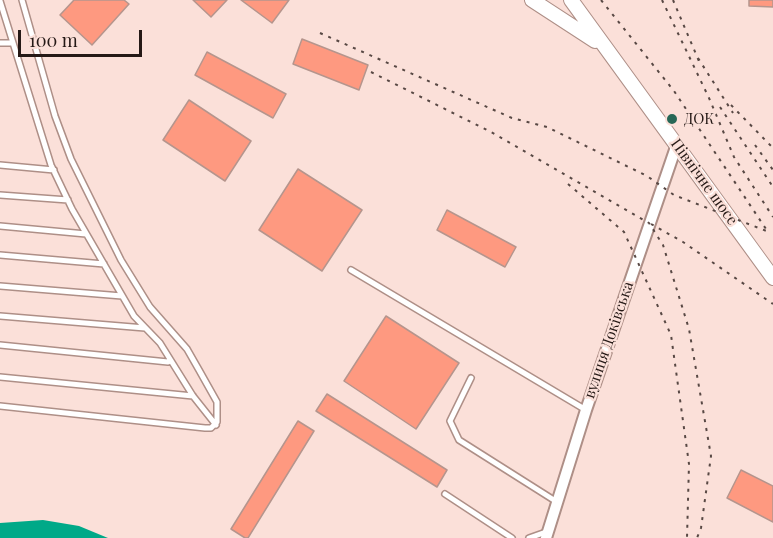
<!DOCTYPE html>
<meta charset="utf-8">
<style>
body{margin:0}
#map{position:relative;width:773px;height:538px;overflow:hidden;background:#fbe0d9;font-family:"Playfair Display",serif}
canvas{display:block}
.scale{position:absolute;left:18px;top:30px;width:124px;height:27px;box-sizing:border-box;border:3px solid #251916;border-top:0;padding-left:8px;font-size:18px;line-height:21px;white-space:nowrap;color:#251916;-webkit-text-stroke:4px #fbe0d9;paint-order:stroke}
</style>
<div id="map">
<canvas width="773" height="538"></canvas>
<div class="scale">100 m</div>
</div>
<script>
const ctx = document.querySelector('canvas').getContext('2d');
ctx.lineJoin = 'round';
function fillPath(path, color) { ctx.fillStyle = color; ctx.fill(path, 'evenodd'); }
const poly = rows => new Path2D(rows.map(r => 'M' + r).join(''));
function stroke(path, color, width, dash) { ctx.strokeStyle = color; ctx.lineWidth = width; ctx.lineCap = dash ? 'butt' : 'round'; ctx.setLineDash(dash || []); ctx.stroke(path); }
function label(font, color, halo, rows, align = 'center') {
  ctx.font = font + ' "Playfair Display",serif'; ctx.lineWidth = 4.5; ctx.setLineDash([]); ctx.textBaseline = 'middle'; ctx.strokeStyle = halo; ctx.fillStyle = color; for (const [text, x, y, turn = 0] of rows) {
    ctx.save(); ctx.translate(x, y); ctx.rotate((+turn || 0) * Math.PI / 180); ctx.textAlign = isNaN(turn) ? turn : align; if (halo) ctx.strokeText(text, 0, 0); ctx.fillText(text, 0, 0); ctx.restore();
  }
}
fillPath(poly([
 [43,520,79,526,108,538,0,538,0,523]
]), '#00a988');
const building = poly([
 [74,0,124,0,129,4,92,45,60,15,74,0],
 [193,0,227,0,211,17,193,0],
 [241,0,289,0,272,23,241,0],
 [749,0,773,0,773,7,749,6,749,0],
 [302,39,368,65,359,90,293,64,302,39],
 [207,52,286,94,273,118,195,75,207,52],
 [189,100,251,141,225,181,163,140,189,100],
 [298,169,362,210,322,271,259,230,298,169],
 [447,210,516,247,505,267,437,230,447,210],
 [386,316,459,363,416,429,344,381,386,316],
 [327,394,447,470,437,487,316,411,327,394],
 [298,421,314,431,248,538,245,538,231,529,298,421],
 [741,470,773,486,773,522,727,498,741,470]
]);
fillPath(building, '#fe9980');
stroke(building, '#b5958d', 1.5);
const lane = poly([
 [0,1,51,165,72,209,134,316,160,343,193,396,216,425],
 [0,43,13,43],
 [0,165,54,170],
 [0,195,68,200],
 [0,226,86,234],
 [0,255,104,264],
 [351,270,586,410],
 [0,286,122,296],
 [0,316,145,328],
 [0,345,168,362],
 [0,377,193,396],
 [471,378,450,421,459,440,557,502],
 [0,406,205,428,211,428,217,422,217,402,199,370,187,349,150,307,121,260,71,159,55,116,22,0],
 [445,494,512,538],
 [529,538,546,532]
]);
const street = poly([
 [546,538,586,410,677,144]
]);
const secondary = poly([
 [532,0,595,41],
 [571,0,773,278]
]);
stroke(lane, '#ae8f87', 8);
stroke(street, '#ae8f87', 14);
stroke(secondary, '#ae8f87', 16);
stroke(lane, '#fff', 5);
stroke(street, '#fff', 10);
stroke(secondary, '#fff', 14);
stroke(poly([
 [601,0,674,91,766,229],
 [662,0,709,98,734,157,773,217],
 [673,0,701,66],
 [320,33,512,118,547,127,647,176,674,195,769,232],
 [698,58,733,113],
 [371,72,491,132,649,223,663,245,689,329,711,456,701,528,697,538],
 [731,105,773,148],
 [720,107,773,187],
 [755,145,773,170],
 [568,184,624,232,671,335,689,464,687,538],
 [651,224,683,242,773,304]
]), '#584844', 2, [3, 6]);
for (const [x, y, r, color] of [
 [672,119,6,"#276756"]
]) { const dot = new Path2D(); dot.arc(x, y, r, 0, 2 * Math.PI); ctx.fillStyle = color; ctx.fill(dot); stroke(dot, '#fbe0d9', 2); }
label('15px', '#251916', '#fbe0d9', [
 ["ДОК",684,119]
], 'left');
label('15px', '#251916', '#fbe0d9', [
 ["Північне шосе",704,182,54],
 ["вулиця Доківська",609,340,-71]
]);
</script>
